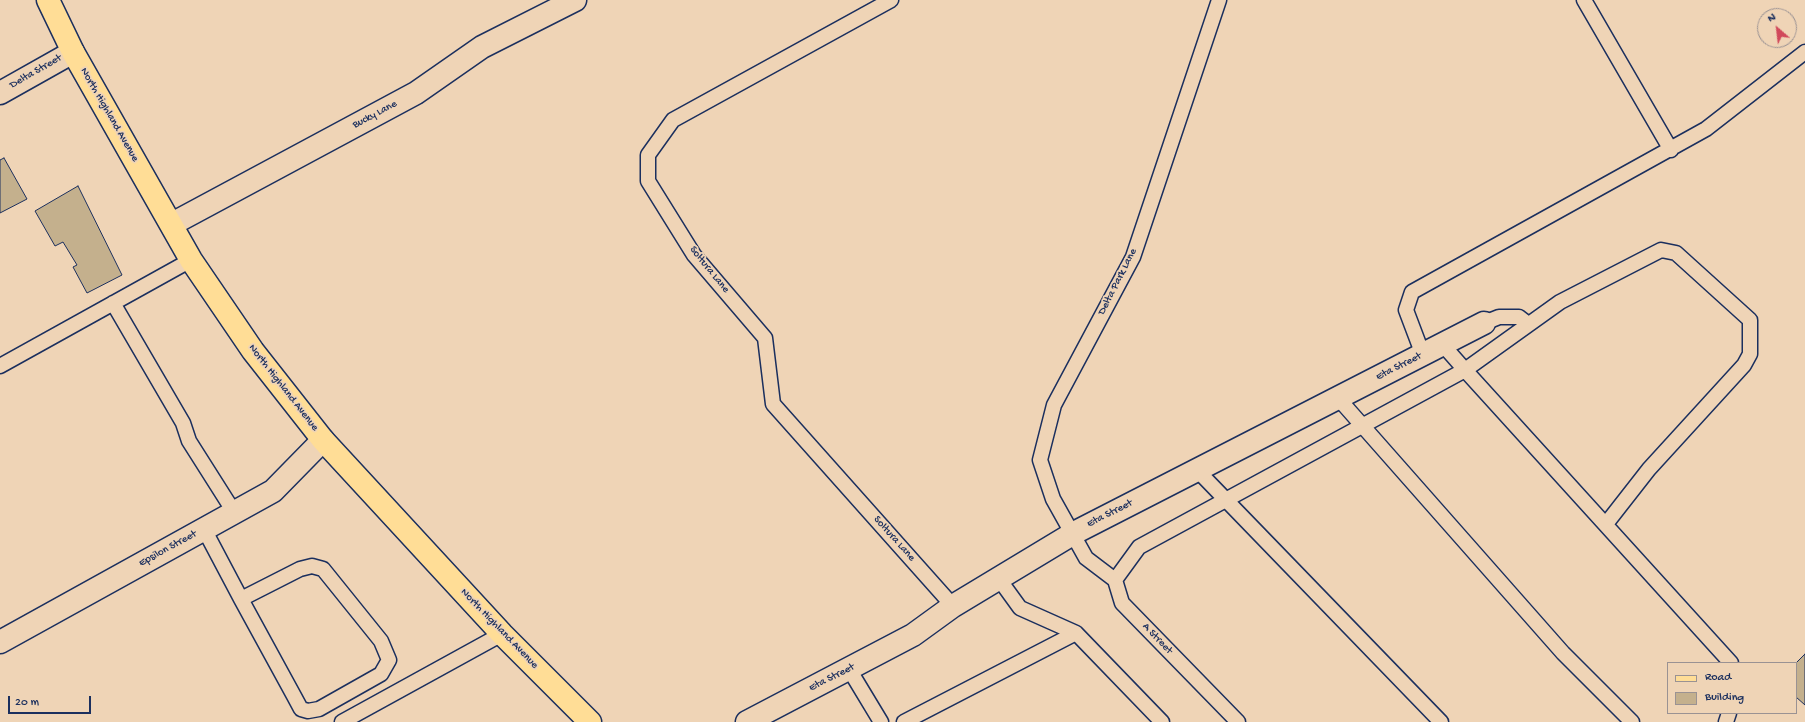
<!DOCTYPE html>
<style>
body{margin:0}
#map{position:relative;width:1805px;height:722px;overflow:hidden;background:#efd4b6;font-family:"Gochi Hand",sans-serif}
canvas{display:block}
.legend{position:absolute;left:1667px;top:662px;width:130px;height:52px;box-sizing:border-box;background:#efd4b6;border:1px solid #9a9293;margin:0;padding:5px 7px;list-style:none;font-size:12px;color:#1b2f5e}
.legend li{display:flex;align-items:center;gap:8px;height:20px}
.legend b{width:20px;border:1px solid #9a9293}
.north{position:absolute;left:1757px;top:8px;width:40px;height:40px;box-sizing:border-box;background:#efd4b6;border:1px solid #9a9293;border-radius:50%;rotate:332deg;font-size:11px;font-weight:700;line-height:16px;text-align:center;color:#1b2f5e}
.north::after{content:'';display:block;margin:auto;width:14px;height:18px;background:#d1495b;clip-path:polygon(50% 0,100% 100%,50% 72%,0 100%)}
.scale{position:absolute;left:8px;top:696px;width:83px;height:18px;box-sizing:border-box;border:2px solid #1b2f5e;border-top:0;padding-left:5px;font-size:12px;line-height:14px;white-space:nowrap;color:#1b2f5e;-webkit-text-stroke:3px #efd4b6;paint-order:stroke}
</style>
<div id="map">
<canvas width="1805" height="722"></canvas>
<ul class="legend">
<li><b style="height:5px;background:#ffdd96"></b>Road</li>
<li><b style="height:11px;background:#c4b08d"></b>Building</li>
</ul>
<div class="north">N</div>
<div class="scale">20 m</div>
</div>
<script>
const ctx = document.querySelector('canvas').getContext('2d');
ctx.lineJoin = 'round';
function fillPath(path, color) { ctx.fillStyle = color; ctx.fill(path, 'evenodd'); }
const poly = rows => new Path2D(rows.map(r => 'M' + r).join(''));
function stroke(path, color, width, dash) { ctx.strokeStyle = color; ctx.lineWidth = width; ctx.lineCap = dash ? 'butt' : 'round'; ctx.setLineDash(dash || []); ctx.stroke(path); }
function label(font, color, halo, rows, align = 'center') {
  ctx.font = font + ' "Gochi Hand",sans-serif'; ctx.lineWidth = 3.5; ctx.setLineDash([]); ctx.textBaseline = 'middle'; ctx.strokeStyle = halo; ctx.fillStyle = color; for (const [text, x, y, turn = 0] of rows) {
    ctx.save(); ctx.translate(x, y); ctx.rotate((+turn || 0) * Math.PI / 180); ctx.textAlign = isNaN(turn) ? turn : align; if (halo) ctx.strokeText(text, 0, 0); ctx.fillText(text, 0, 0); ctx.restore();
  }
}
const building = poly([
 [4,158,27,199,0,213,0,160,4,158],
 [78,186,122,275,87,293,73,267,77,265,63,242,55,246,35,211,78,186],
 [1805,654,1805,705,1796,697,1796,663,1805,654]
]);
fillPath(building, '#c4b08d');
stroke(building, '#1b2f5e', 1);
const lane = poly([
 [891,0,673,120,648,155,648,181,694,255,765,338,773,404,953,606],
 [1584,0,1671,150],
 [113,303,183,423,189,441,234,512],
 [1484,323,1499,317,1519,317,1528,324],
 [1443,345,1465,370,1560,302,1661,250,1676,253,1750,320,1750,354,1744,365,1649,469,1606,524],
 [1423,355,1406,310,1412,292,1706,129,1805,52],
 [0,366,191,260],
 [1338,398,1563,653,1632,722],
 [1197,470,1441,722],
 [204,529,241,599,294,696,301,709,308,711,319,709,381,674,389,660,381,641,323,569,312,566,300,569,241,599],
 [1115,580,1086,558,1053,499,1040,460,1054,405,1133,257,1219,0],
 [1076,633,1162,722],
 [849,669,881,722],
 [342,722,502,634],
 [904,722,1076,633,1020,608,999,579],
 [1238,722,1122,603,1115,580,1139,547,1465,370,1731,663],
 [1726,722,1729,713]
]);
const street = poly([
 [172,224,416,93,482,47,575,0],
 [0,642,273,491,323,440],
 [747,722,913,635,953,606,1074,533,1484,323]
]);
const secondary = poly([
 [0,93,73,52]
]);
const primary = poly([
 [48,0,73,52,191,260,253,351,323,440,502,634,590,722]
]);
stroke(lane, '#1b2f5e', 17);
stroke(street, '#1b2f5e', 25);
stroke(secondary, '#1b2f5e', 25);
stroke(primary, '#1b2f5e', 25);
stroke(lane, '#efd4b6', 14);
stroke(street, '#efd4b6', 22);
stroke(secondary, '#efd4b6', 22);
stroke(primary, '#ffdd96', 22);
label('11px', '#1b2f5e', '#efd4b6', [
 ["Delta Street",36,72,-30],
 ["North Highland Avenue",109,115,60],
 ["Bucky Lane",375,115,-28],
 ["Soltura Lane",709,270,51],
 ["Delta Park Lane",1118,282,-63],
 ["Eta Street",1399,367,-27],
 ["North Highland Avenue",283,388,52],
 ["Eta Street",1110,514,-27],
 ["Soltura Lane",894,539,48],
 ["Epsilon Street",168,549,-29],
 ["North Highland Avenue",499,629,46],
 ["A Street",1157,639,46],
 ["Eta Street",832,678,-27]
]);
</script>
